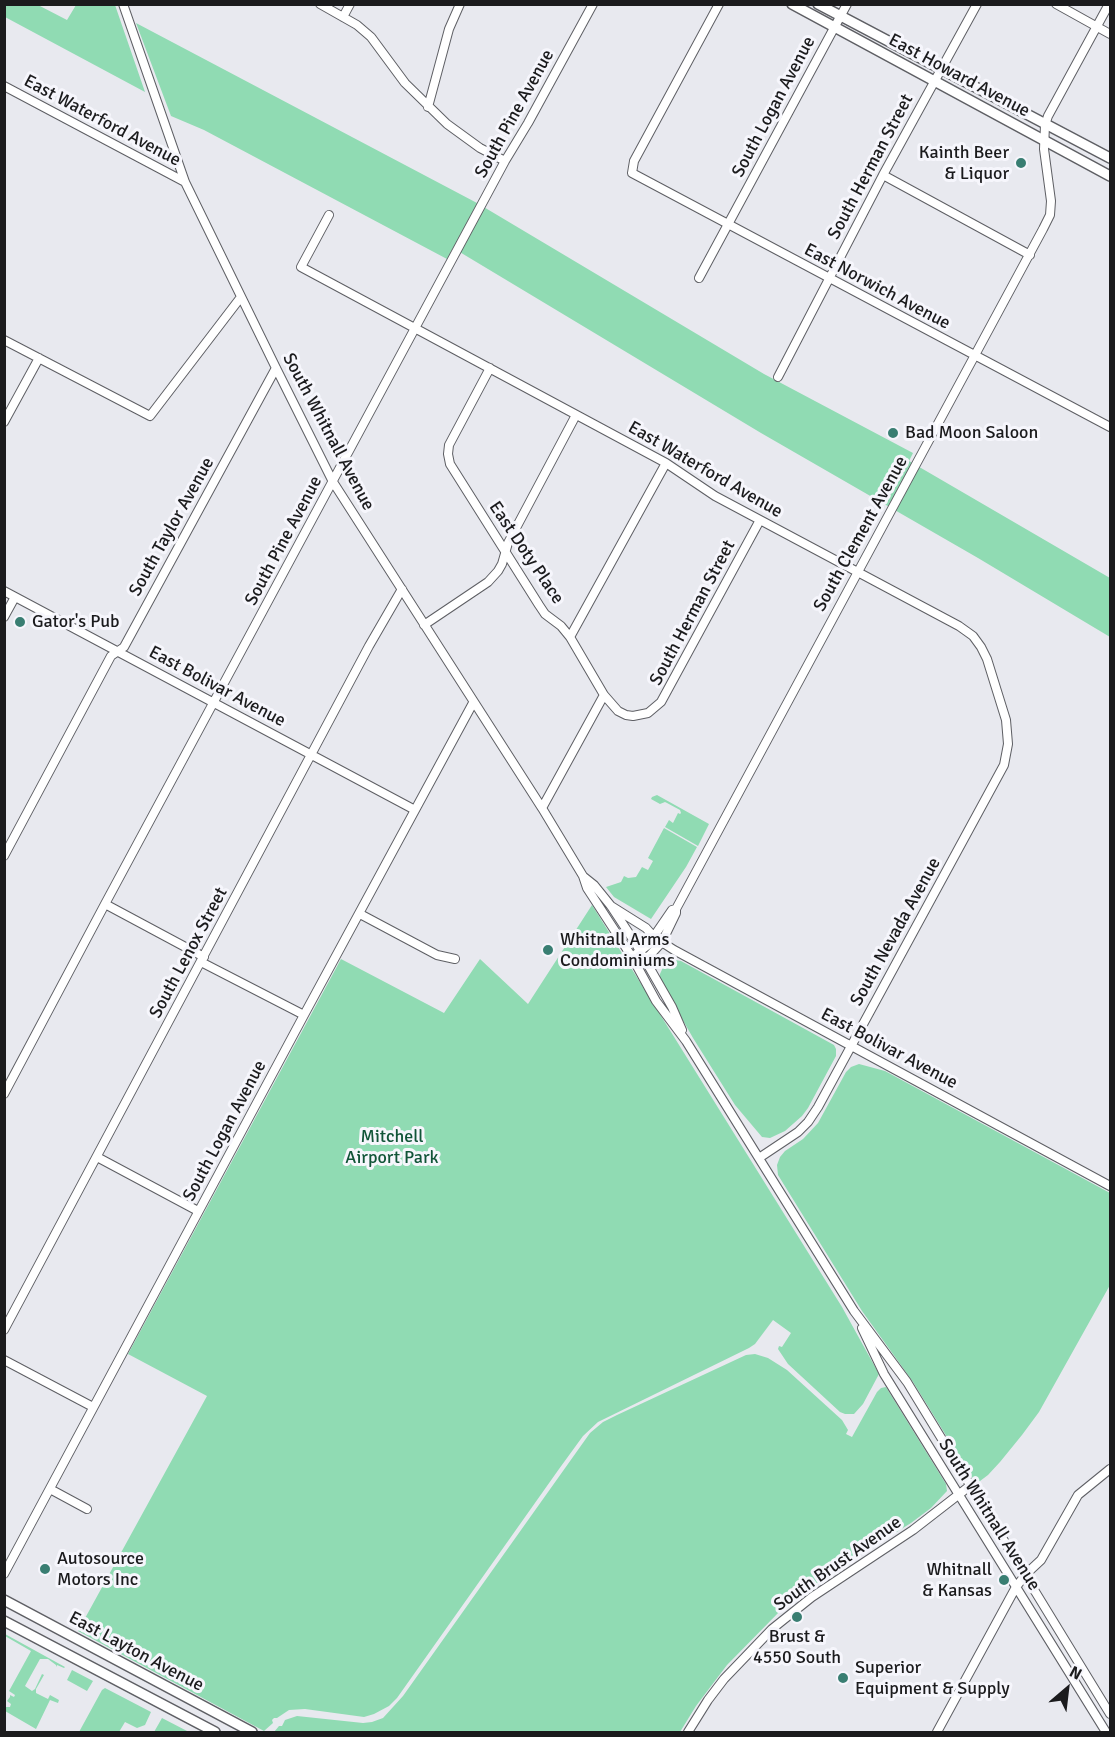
<!DOCTYPE html>
<style>
body{margin:0}
#map{position:relative;width:1115px;height:1737px;overflow:hidden;background:#e8e9ef;font-family:Signika,sans-serif}
canvas{display:block}
.frame{position:absolute;inset:0;border:6px solid #1b1b1d;pointer-events:none}
.north{position:absolute;left:1037px;top:1659px;width:60px;height:60px;-webkit-text-stroke:4px #f6f6fc;paint-order:stroke;rotate:28deg;font-size:16px;font-weight:700;line-height:24px;text-align:center;color:#1b1b1d}
.north::after{content:'';display:block;margin:auto;width:21px;height:27px;background:#1b1b1d;clip-path:polygon(50% 0,100% 100%,50% 72%,0 100%)}
</style>
<div id="map">
<canvas width="1115" height="1737"></canvas>
<div class="frame"></div>
<div class="north">N</div>
</div>
<script>
const ctx = document.querySelector('canvas').getContext('2d');
ctx.lineJoin = 'round';
function fillPath(path, color) { ctx.fillStyle = color; ctx.fill(path, 'evenodd'); }
const poly = rows => new Path2D(rows.map(r => 'M' + r).join(''));
function stroke(path, color, width, dash) { ctx.strokeStyle = color; ctx.lineWidth = width; ctx.lineCap = dash ? 'butt' : 'round'; ctx.setLineDash(dash || []); ctx.stroke(path); }
function label(font, color, halo, rows, align = 'center') {
  ctx.font = font + ' Signika,sans-serif'; ctx.lineWidth = 6; ctx.setLineDash([]); ctx.textBaseline = 'middle'; ctx.strokeStyle = halo; ctx.fillStyle = color; for (const [text, x, y, turn = 0] of rows) {
    ctx.save(); ctx.translate(x, y); ctx.rotate((+turn || 0) * Math.PI / 180); ctx.textAlign = isNaN(turn) ? turn : align; if (halo) ctx.strokeText(text, 0, 0); ctx.fillText(text, 0, 0); ctx.restore();
  }
}
fillPath(poly([
 [4,5,38,5,67,20,76,5,115,5,145,92,5,17],
 [136,23,477,203,764,374,913,453,909,461,1110,578,1110,637,978,558,761,433,453,248,447,259,204,130,171,116],
 [657,795,709,824,698,846,665,827,669,820,673,823,678,813,680,814,681,813,680,810,667,803,665,802,660,804,651,799,652,797],
 [664,828,697,847,686,867,651,919,614,897,606,887,621,882,624,876,628,878,636,877,642,867,648,870,653,861,648,858],
 [592,905,842,1307,879,1374,863,1404,854,1414,845,1414,840,1412,788,1364,778,1349,779,1346,782,1347,791,1333,773,1320,755,1344,749,1348,598,1422,583,1436,559,1469,397,1698,389,1706,374,1714,364,1717,305,1709,289,1710,277,1718,274,1718,272,1720,273,1723,264,1731,78,1631,207,1396,128,1354,341,959,444,1013,480,959,528,1004],
 [675,960,681,961,834,1045,836,1049,836,1056,808,1108,802,1116,785,1131,770,1138,762,1137,735,1105,693,1038,660,980,660,974,664,965,669,961],
 [859,1064,885,1071,1110,1193,1110,1285,1039,1412,1022,1435,1000,1462,988,1475,976,1484,913,1382,862,1311,778,1175,777,1165,780,1157,785,1151,803,1139,818,1123,846,1072,851,1067],
 [755,1354,768,1358,787,1370,842,1420,848,1430,846,1434,852,1437,877,1392,881,1388,886,1387,946,1484,947,1491,931,1508,911,1523,835,1570,781,1610,727,1665,696,1706,680,1732,274,1732,279,1726,282,1726,285,1720,297,1716,363,1723,372,1722,383,1718,403,1696,590,1433,603,1422,617,1415,746,1355],
 [5,1634,65,1667,64,1668,57,1665,56,1667,56,1665,48,1659,40,1659,25,1686,32,1691,35,1689,42,1674,44,1675,36,1689,36,1693,48,1699,50,1695,59,1700,58,1703,50,1700,36,1729,5,1711,5,1707,10,1707,11,1704,7,1701,10,1697,10,1695,14,1697,15,1695,9,1691,31,1651,5,1636],
 [72,1670,93,1681,87,1691,67,1680],
 [105,1688,151,1712,145,1725,137,1728,125,1722,119,1732,79,1732,102,1690],
 [162,1718,189,1732,154,1732]
]), '#90dbb3');
const minor = poly([
 [123,4,185,182,276,368,333,482,542,808,583,876,587,888,632,957,656,1001,686,1041,854,1311,907,1382,1110,1714],
 [320,4,357,25,371,37,405,83,447,124,480,148,505,161],
 [719,4,634,161,632,173,1110,427],
 [1056,4,1110,34],
 [343,17,350,4],
 [4,86,185,182],
 [428,107,449,29,460,4],
 [883,175,1030,255],
 [329,215,301,267,666,463,715,496,959,626,973,636,981,647,987,659,1006,720,1008,744,1004,765,818,1107,808,1122,798,1132,759,1158],
 [699,278,847,4],
 [4,340,150,416,241,297],
 [490,368,449,445,448,454,450,464,539,605,545,614,561,626,570,637,604,695],
 [778,377,883,175,977,4],
 [4,422,39,358],
 [4,591,415,810],
 [4,617,15,597],
 [424,625,488,582,498,571,502,564,508,543,576,415],
 [570,637,666,463],
 [542,808,604,695,618,711,626,715,633,716,648,713,661,702,760,520],
 [4,856,111,656,124,647,276,368],
 [584,877,594,885,611,906,636,944,672,1007,682,1030],
 [105,904,204,957],
 [611,906,646,928,654,937,674,950,1110,1186],
 [360,914,437,955,455,959],
 [636,954,648,945,672,910,676,909],
 [201,962,304,1015],
 [636,965,650,955,662,942,676,913,676,909,1043,229,1050,215,1051,201,1044,149,1045,125,1048,116,1109,4],
 [4,1094,105,904,505,161,528,123,593,4],
 [97,1157,198,1211],
 [862,1328,884,1374,1106,1732],
 [4,1330,369,646,402,589],
 [4,1360,93,1407],
 [50,1489,87,1509],
 [4,1574,304,1015,473,703],
 [688,1732,708,1700,724,1679,772,1629,812,1597,913,1530,971,1485],
 [937,1732,1016,1587,1026,1574,1041,1560,1078,1495,1110,1469]
]);
const major = poly([
 [792,4,1110,176],
 [818,4,1110,158],
 [4,1600,252,1732],
 [4,1621,215,1732]
]);
stroke(minor, '#5e5f64', 10);
stroke(major, '#5e5f64', 12);
stroke(minor, '#fff', 8);
stroke(major, '#fff', 9);
for (const [x, y, r, color] of [
 [1021,163,6,"#397e72"],
 [893,433,6,"#397e72"],
 [20,622,6,"#397e72"],
 [548,950,6,"#397e72"],
 [45,1569,6,"#397e72"],
 [1004,1580,6,"#397e72"],
 [797,1617,6,"#397e72"],
 [843,1678,6,"#397e72"]
]) { const dot = new Path2D(); dot.arc(x, y, r, 0, 2 * Math.PI); ctx.fillStyle = color; ctx.fill(dot); stroke(dot, '#f6f6fc', 2); }
label('18px', '#1b1b1d', '#f6f6fc', [
 ["East Howard Avenue",959,76,28],
 ["South Logan Avenue",774,107,-62],
 ["South Pine Avenue",515,114,-61],
 ["East Waterford Avenue",102,121,28],
 ["South Herman Street",871,167,-62],
 ["East Norwich Avenue",877,287,28],
 ["South Whitnall Avenue",328,432,62],
 ["East Waterford Avenue",705,470,30],
 ["South Taylor Avenue",172,527,-61],
 ["South Clement Avenue",861,534,-61],
 ["South Pine Avenue",284,541,-62],
 ["East Doty Place",526,553,56],
 ["South Herman Street",693,613,-62],
 ["East Bolivar Avenue",217,687,28],
 ["South Nevada Avenue",896,932,-61],
 ["South Lenox Street",189,953,-62],
 ["East Bolivar Avenue",889,1049,28],
 ["South Logan Avenue",225,1131,-62],
 ["South Whitnall Avenue",989,1515,58],
 ["South Brust Avenue",838,1564,-35],
 ["East Layton Avenue",136,1652,28]
]);
label('18px', '#1b1b1d', '#f6f6fc', [
 ["Kainth Beer",1009,153,"right"],
 ["& Liquor",1009,174,"right"],
 ["Bad Moon Saloon",905,433],
 ["Gator's Pub",32,622],
 ["Whitnall Arms",560,940],
 ["Condominiums",560,961],
 ["Autosource",57,1559],
 ["Motors Inc",57,1580],
 ["Whitnall",992,1570,"right"],
 ["& Kansas",992,1591,"right"],
 ["Brust &",797,1637,"center"],
 ["4550 South",797,1658,"center"],
 ["Superior",855,1668],
 ["Equipment & Supply",855,1689]
], 'left');
label('18px', '#115538', '#f6f6fc', [
 ["Mitchell",392,1137],
 ["Airport Park",392,1158]
]);
</script>
